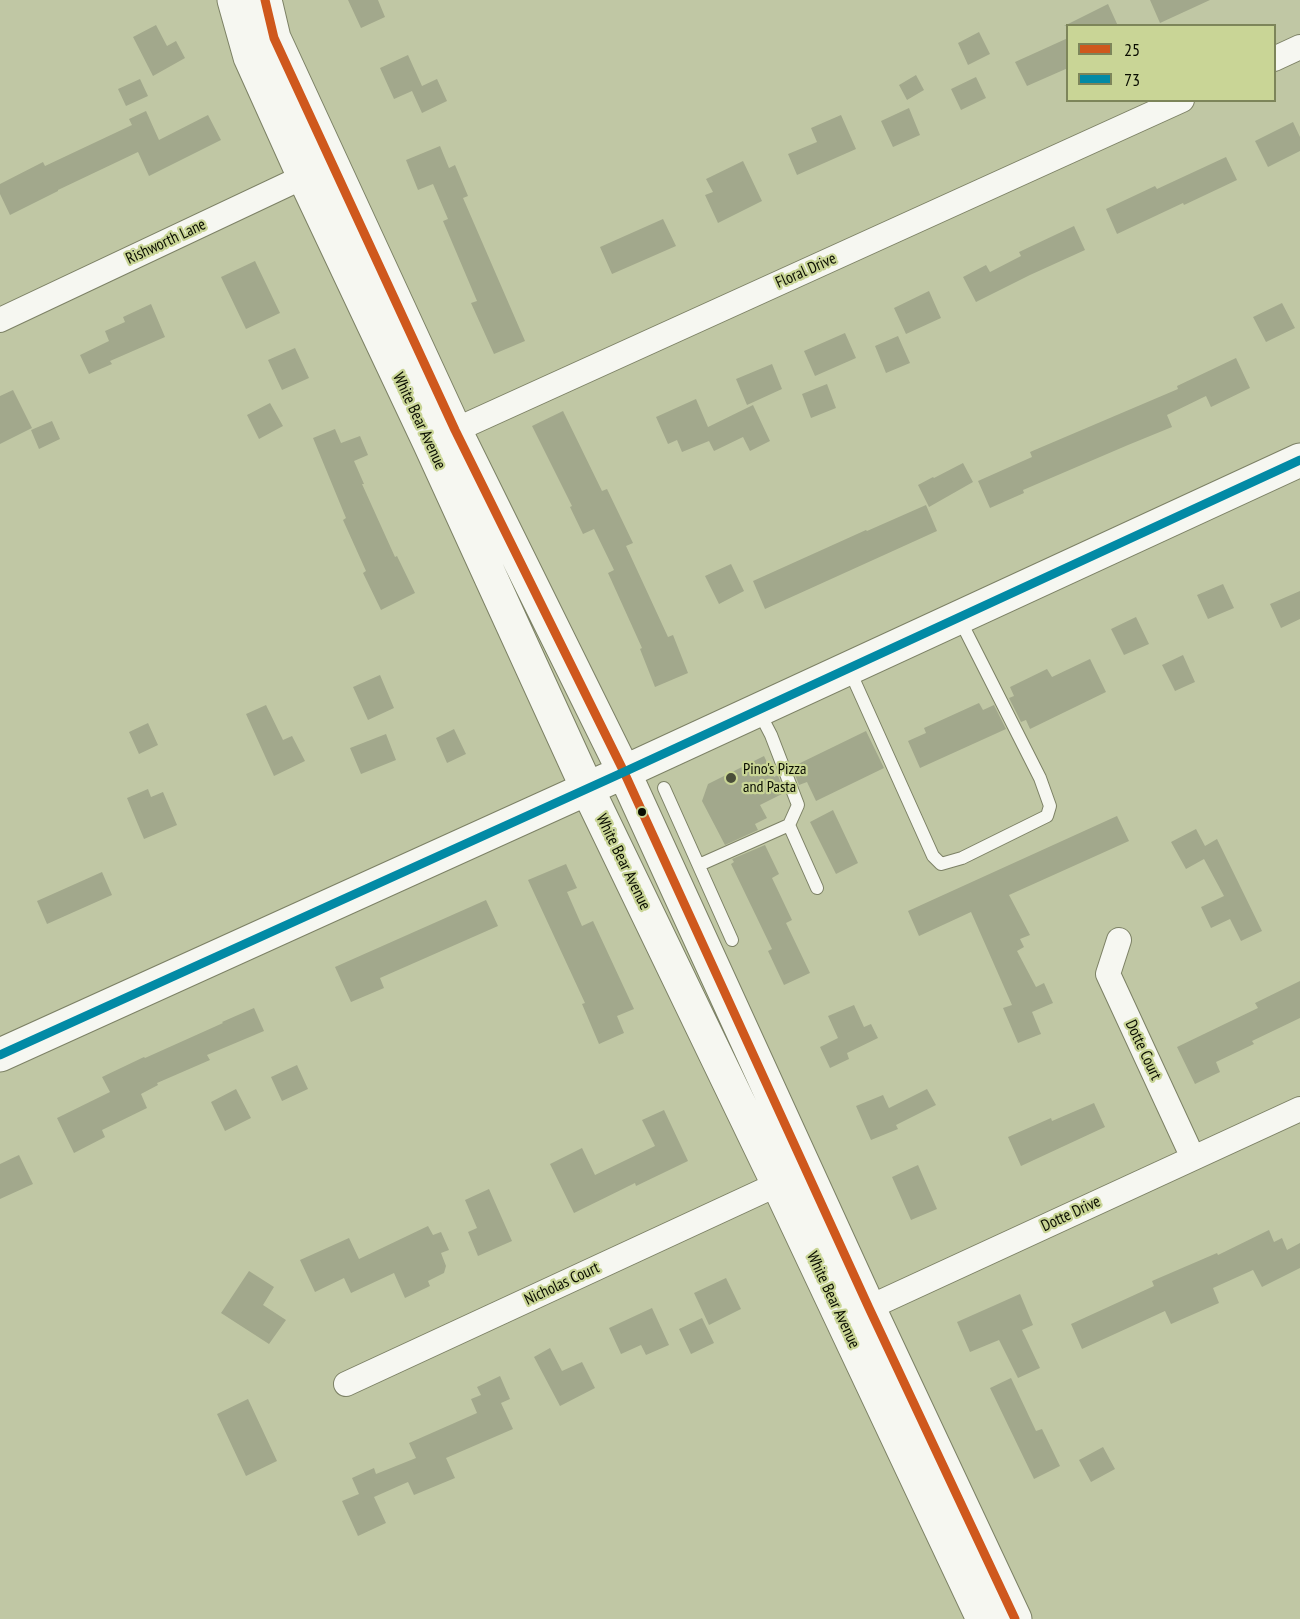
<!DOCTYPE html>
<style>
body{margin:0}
#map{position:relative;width:1300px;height:1619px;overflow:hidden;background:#c0c7a4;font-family:"PT Sans Narrow",sans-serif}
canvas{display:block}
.legend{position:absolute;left:1066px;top:24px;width:210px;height:78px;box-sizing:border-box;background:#c9d596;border:2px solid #7d855a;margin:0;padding:8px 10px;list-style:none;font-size:18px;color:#0a0d00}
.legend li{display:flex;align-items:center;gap:12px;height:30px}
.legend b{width:30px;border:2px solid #7d855a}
</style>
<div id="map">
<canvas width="1300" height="1619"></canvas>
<ul class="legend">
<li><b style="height:8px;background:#cf581d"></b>25</li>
<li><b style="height:8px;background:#028aa5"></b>73</li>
</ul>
</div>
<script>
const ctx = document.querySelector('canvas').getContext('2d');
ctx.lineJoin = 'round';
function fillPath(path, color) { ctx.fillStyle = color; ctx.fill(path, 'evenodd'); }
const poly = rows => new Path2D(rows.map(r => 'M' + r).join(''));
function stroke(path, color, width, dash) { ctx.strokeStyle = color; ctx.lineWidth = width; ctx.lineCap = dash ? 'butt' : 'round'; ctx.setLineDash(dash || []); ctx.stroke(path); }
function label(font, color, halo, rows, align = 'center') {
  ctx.font = font + ' "PT Sans Narrow",sans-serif'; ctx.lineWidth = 4.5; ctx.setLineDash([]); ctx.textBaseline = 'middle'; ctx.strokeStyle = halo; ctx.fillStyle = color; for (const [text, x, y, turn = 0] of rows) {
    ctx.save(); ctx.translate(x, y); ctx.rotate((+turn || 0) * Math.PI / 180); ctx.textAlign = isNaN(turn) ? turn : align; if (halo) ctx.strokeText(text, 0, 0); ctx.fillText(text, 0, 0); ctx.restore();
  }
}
fillPath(poly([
 [348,0,378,0,385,17,361,28],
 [1150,0,1210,0,1160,23],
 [1108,4,1118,26,1064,26],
 [156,25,167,46,176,41,185,58,153,76,133,37],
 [979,32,990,54,968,65,958,43],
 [1068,38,1068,68,1027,86,1015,62],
 [408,55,422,86,437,79,447,101,422,113,412,91,394,99,380,68],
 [916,75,924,90,907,100,899,85],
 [976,77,986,98,961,110,951,89],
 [140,79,148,96,126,106,118,89],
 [909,108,920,135,893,147,881,121],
 [146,111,159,140,208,115,221,140,149,176,138,152,58,190,58,191,10,215,0,194,0,184,43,162,45,166,132,125,129,119],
 [841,115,856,149,797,175,788,154,817,142,811,128],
 [1293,122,1300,137,1300,151,1268,167,1255,141],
 [440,146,449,168,455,165,468,196,463,198,525,341,494,354,471,303,477,301,443,221,448,219,433,184,418,190,406,160],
 [1226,157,1237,180,1184,205,1183,203,1117,234,1106,209,1155,186,1157,189],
 [743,161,762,201,718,223,705,195,713,192,706,179],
 [663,219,676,246,612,274,600,247],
 [1074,226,1085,250,1030,275,976,302,963,277,986,265,990,272,1021,256,1019,252],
 [255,261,280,313,246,329,221,277],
 [929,291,941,318,906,334,894,308],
 [1282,303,1295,328,1266,342,1253,317],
 [151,304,165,337,110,361,112,364,89,374,80,355,109,341,105,331,125,322,123,317],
 [845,333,856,358,815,376,804,351],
 [898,336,910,363,886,373,875,346],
 [295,348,309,378,282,390,268,360],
 [1236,358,1250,388,1211,407,1206,396,1167,415,1172,427,1128,445,1023,490,1024,493,990,508,978,481,1032,457,1030,452,1178,389,1177,386],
 [772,364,782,389,747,405,736,379],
 [827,384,836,408,811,418,802,394],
 [13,390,32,428,0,444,0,396],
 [696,399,708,427,753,405,770,441,750,451,743,437,714,451,709,441,682,452,677,440,668,444,656,417],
 [270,403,283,426,259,439,247,415],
 [563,411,602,491,607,489,633,543,626,546,668,637,673,635,688,673,655,687,640,649,642,648,608,573,614,570,594,529,583,534,570,507,572,506,532,426],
 [52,421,60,439,39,449,31,430],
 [335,429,341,443,360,436,368,455,354,461,364,484,362,484,395,557,397,556,415,593,381,610,363,573,366,571,343,520,346,518,313,438],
 [963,463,973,482,929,507,918,485,933,477,934,478],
 [926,505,937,531,765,609,753,581,866,530,867,531],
 [731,564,744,591,719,604,705,576],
 [1223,584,1234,608,1208,619,1197,595],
 [1300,591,1300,619,1281,628,1270,604],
 [1136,617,1149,644,1124,655,1111,629],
 [1183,655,1195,682,1175,691,1162,665],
 [1090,659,1106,692,1030,729,1026,720,1021,722,1009,698,1014,696,1010,687,1047,669,1052,677],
 [380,675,394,708,368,720,353,687],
 [979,703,983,710,994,705,1006,729,920,768,908,741,926,733,924,728],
 [266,705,283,740,292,736,305,761,274,776,246,714],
 [148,723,158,745,139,754,129,732],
 [454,729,466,754,447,763,436,738],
 [866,731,884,768,816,801,807,782,799,785,792,767],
 [386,734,396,760,361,774,350,748],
 [764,756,774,777,778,775,784,793,760,805,767,818,755,824,758,830,725,845,702,801,708,784],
 [148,789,151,797,163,792,177,825,144,839,127,798],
 [833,810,858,863,836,874,810,822],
 [1117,816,1129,841,1009,895,1030,935,1020,939,1024,947,1017,951,1036,987,1044,983,1053,1003,1032,1012,1041,1034,1018,1043,1003,1008,1012,1005,971,912,919,936,908,911],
 [1196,829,1205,846,1217,839,1262,931,1241,941,1230,919,1211,928,1201,907,1224,896,1204,859,1186,869,1171,842],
 [765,845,779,874,772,878,792,920,786,923,810,973,784,985,768,951,772,949,731,864,734,862,732,859],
 [566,864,577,888,567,892,582,926,593,921,634,1009,617,1016,624,1033,599,1044,582,1004,585,1003,528,880],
 [102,872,112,895,47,924,37,901],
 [486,900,498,926,380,978,384,988,351,1002,335,967],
 [1300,981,1300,1018,1252,1041,1254,1044,1216,1062,1220,1072,1195,1084,1177,1047,1258,1008,1255,1003],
 [854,1005,864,1027,871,1024,878,1038,847,1053,849,1059,830,1068,820,1047,838,1038,828,1016],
 [254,1008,264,1031,207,1055,210,1060,157,1083,158,1085,141,1094,147,1108,102,1130,105,1137,74,1153,57,1118,110,1092,102,1077,144,1057,145,1058,223,1023,222,1022],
 [297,1065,308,1089,282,1101,271,1077],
 [236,1089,251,1118,225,1131,211,1102],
 [927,1089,936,1105,896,1125,898,1129,871,1140,856,1106,883,1095,889,1108],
 [1094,1103,1105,1127,1021,1166,1008,1137,1051,1118,1052,1121],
 [664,1110,688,1161,636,1186,635,1183,574,1213,550,1164,582,1148,595,1175,655,1146,642,1120],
 [19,1155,33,1184,0,1199,0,1164],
 [918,1165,937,1209,911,1220,892,1177],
 [489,1189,512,1241,478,1256,468,1232,477,1228,465,1200],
 [428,1226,433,1235,441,1232,449,1250,441,1253,446,1266,444,1273,428,1281,430,1286,405,1298,394,1273,351,1293,344,1278,315,1292,300,1260,349,1238,359,1259],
 [1269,1230,1274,1242,1282,1238,1287,1250,1300,1243,1300,1268,1262,1287,1253,1270,1213,1288,1219,1303,1171,1324,1165,1311,1082,1349,1071,1324,1154,1286,1152,1281,1217,1253,1218,1255],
 [249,1271,274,1287,263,1305,286,1320,269,1344,221,1313],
 [726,1278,741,1309,709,1325,694,1293],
 [1020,1294,1033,1325,1022,1330,1040,1368,1018,1378,999,1340,970,1352,957,1322],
 [652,1308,669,1345,646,1355,641,1345,621,1354,609,1328],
 [702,1318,714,1343,691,1354,679,1329],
 [550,1348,562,1371,582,1362,595,1388,560,1406,534,1357],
 [500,1376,510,1399,501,1403,513,1429,446,1458,455,1478,414,1495,408,1482,374,1497,386,1523,358,1536,342,1501,359,1494,352,1478,374,1468,376,1474,416,1458,409,1443,477,1413,471,1399,481,1395,477,1387],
 [1011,1378,1036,1431,1042,1429,1060,1466,1034,1479,990,1388],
 [248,1399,277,1461,246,1476,217,1414],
 [1103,1447,1115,1469,1091,1482,1079,1460]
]), '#a2a88c');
const lane = poly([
 [849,669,933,856,941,864,962,858,1047,816,1050,806,1040,778,959,618],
 [758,710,771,735,798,805,789,825,817,888],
 [664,788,732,940],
 [699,865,789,825]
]);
const street = poly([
 [1274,59,1300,47],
 [0,320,318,170],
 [440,437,1182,100],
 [1119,940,1108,974,1193,1158],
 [855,1314,1300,1109],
 [346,1384,778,1184]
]);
const secondary = poly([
 [234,0,250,57,304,177,429,442,587,788,778,1184,983,1619],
 [265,0,274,38,455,430,624,772,869,1308,1015,1619],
 [0,1055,624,772,1300,460]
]);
stroke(lane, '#7c8165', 14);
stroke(street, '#7c8165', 26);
stroke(secondary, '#7c8165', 35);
stroke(lane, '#f6f7f1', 12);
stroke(street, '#f6f7f1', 24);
stroke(secondary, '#f6f7f1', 33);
stroke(poly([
 [265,0,274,38,455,430,624,772,869,1308,1015,1619]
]), '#cf581d', 9);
stroke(poly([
 [0,1055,624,772,1300,460]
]), '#028aa5', 9);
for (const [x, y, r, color] of [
 [731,778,6,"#4a4e39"],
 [642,812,5,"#0a0d00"]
]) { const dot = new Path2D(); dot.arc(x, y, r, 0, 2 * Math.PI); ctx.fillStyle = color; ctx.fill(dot); stroke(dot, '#c9d596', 2); }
label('16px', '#0a0d00', '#c9d596', [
 ["Rishworth Lane",166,242,-25],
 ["Floral Drive",806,271,-24],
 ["White Bear Avenue",419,421,65],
 ["White Bear Avenue",623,862,64],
 ["Dotte Court",1143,1050,65],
 ["Dotte Drive",1071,1214,-25],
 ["Nicholas Court",562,1284,-25],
 ["White Bear Avenue",833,1300,65]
]);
label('16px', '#0a0d00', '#c9d596', [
 ["Pino's Pizza",743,769],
 ["and Pasta",743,787]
], 'left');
</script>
